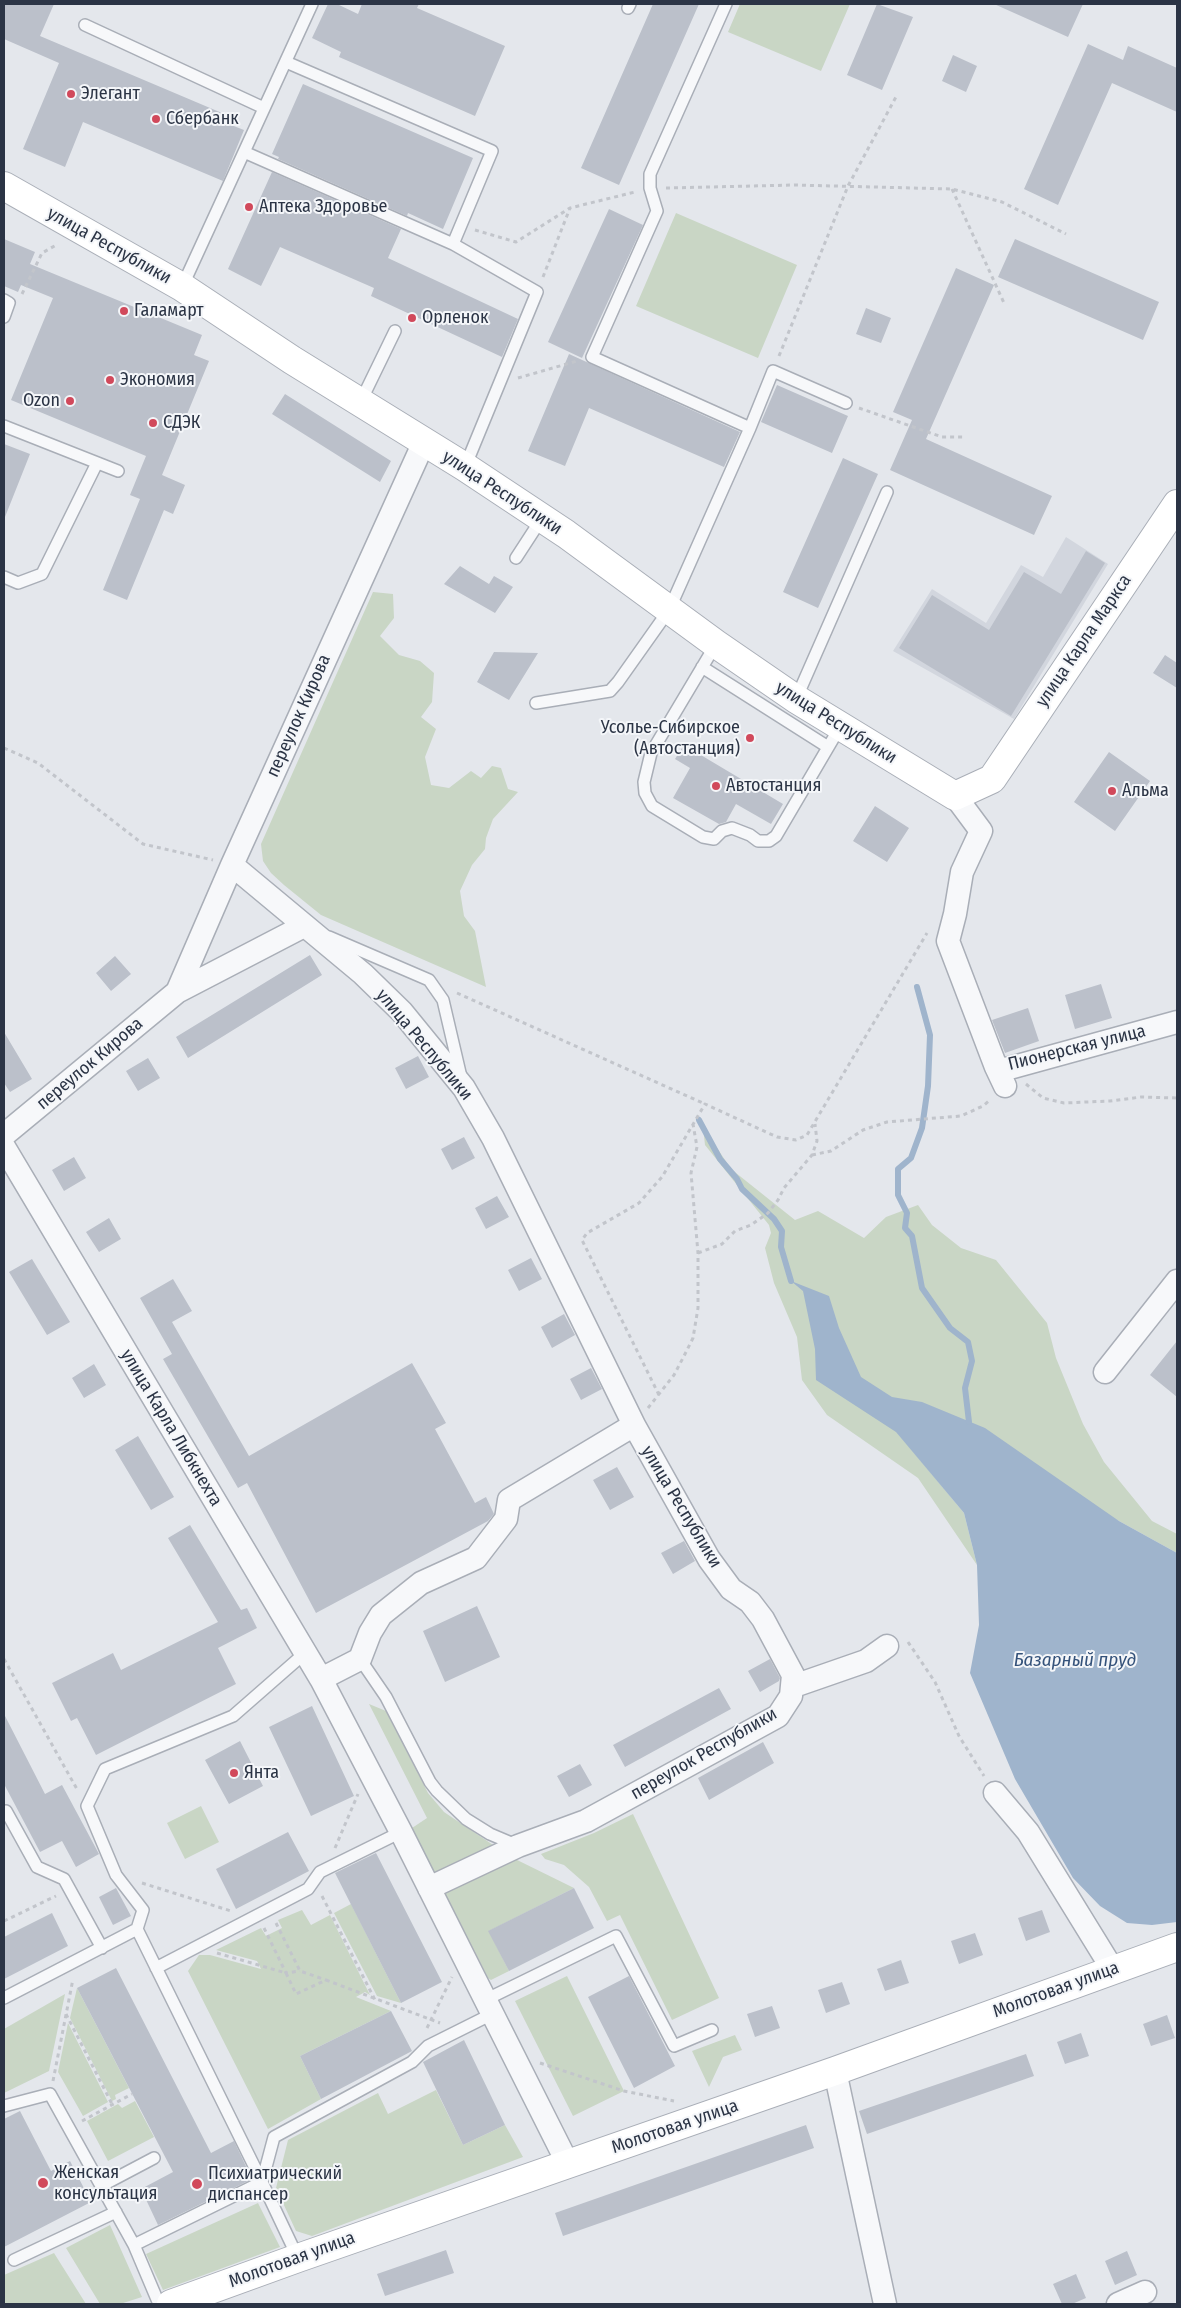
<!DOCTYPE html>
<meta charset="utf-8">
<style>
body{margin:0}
#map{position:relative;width:1181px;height:2308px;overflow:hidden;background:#e4e7ec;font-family:"Fira Sans Condensed",sans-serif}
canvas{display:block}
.frame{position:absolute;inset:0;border:5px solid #2b3445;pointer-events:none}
</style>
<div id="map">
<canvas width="1181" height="2308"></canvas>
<div class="frame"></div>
</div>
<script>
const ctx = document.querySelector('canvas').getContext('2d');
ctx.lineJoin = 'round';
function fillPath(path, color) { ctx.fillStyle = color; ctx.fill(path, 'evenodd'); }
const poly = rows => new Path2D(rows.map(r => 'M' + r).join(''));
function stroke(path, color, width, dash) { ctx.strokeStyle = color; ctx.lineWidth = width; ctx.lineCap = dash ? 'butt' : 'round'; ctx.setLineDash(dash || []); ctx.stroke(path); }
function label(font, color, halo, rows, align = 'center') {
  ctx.font = font + ' "Fira Sans Condensed",sans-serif'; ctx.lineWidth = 4; ctx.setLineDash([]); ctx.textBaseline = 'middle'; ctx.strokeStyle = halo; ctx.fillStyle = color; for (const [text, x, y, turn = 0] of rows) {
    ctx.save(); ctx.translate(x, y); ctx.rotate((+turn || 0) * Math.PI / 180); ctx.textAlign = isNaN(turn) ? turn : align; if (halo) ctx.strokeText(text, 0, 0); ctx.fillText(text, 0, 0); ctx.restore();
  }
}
fillPath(poly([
 [1066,537,1108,564,1014,719,893,651,932,589,986,623,1021,565,1043,577]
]), '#d2d6de');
fillPath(poly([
 [740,4,850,4,821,71,728,32],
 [676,213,797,265,758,358,636,306],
 [373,592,393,594,394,618,380,636,399,655,420,661,434,673,432,702,421,717,436,729,425,757,431,785,449,788,471,771,481,778,492,766,501,768,508,789,518,792,493,819,486,838,485,849,472,865,460,891,464,916,475,931,486,987,321,915,284,885,271,873,263,861,261,844],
 [703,1127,731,1169,795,1220,818,1211,864,1238,886,1217,918,1205,932,1225,961,1248,996,1260,1047,1323,1056,1358,1083,1424,1104,1462,1152,1521,1177,1534,1177,1553,1119,1521,897,1432,964,1513,977,1565,918,1478,827,1415,802,1380,797,1337,774,1283,765,1248,771,1233,769,1225,705,1145],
 [369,1704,386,1711,428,1793,444,1812,499,1849,437,1879,412,1828,427,1818],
 [201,1806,219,1842,185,1859,167,1823],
 [633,1814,719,1998,672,2020,620,1915,607,1921,589,1887,564,1865,545,1859,541,1854,594,1833],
 [511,1857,574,1888,489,1931,509,1971,491,1980,488,1978,443,1890],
 [351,1904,401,2003,377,1996,334,1913],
 [302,1910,311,1925,330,1915,370,1995,365,1992,356,1997,391,2011,300,2056,321,2099,268,2129,188,1971,199,1955,210,1955,261,1969,257,1961,216,1950,261,1928,266,1936,282,1928,278,1920],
 [567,1976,624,2091,573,2116,515,2001],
 [77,1988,129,2088,115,2095,116,2099,112,2101,70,2018],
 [65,1994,49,2071,4,2093,4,2029],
 [68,2023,108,2102,83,2116,58,2072],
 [735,2035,742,2050,723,2057,709,2087,692,2051],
 [436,2090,463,2145,505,2125,523,2157,312,2236,296,2231,276,2188,288,2140,378,2093,388,2114],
 [135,2101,154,2137,108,2161,87,2121,118,2104,122,2108],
 [258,2203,280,2247,163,2290,146,2254],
 [110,2225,142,2297,120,2304,100,2304,66,2248],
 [54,2253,86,2304,4,2304,4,2275]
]), '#c9d6c5');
fillPath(poly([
 [791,1281,829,1296,839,1328,861,1377,892,1397,922,1402,985,1428,1119,1521,1177,1553,1177,1922,1152,1925,1127,1923,1100,1906,1073,1878,1015,1779,970,1673,979,1625,977,1565,964,1513,896,1432,816,1380,815,1349,803,1291]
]), '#9fb4cc');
stroke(poly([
 [917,987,930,1035,928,1086,922,1128,911,1158,898,1169,898,1195,907,1213,905,1228,912,1236,922,1288,950,1328,968,1342,972,1361,965,1388,969,1422],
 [699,1120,720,1159,737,1179,742,1189,774,1219,782,1231,781,1247,791,1281]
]), '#9fb4cc', 6);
fillPath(poly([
 [4,4,54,4,40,36,229,116,226,123,244,130,223,181,83,122,65,167,23,149,59,63,4,39],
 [328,4,337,4,358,14,362,4,419,4,417,8,505,46,475,116,339,57,341,52,312,38],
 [653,4,699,4,619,185,581,168],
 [877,4,913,17,882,90,847,75],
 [994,4,1083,4,1068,37],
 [1088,44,1123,60,1128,46,1177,68,1177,112,1112,83,1058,205,1024,189],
 [953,55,977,66,966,92,942,81],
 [303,84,473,158,443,229,408,213,407,216,278,159,279,157,272,154],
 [272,172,401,229,388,258,518,319,502,357,371,296,374,288,280,247,261,286,228,269],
 [609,209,643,225,582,358,548,342],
 [4,239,35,252,30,264,202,335,194,355,209,361,162,475,185,485,173,514,164,510,127,600,103,590,140,499,130,495,146,456,11,400,53,298,21,285,18,292,4,286],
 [1015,239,1159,302,1143,340,998,277],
 [956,268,994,285,926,439,1052,496,1034,535,890,470,912,420,893,412],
 [866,308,891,318,881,343,856,334],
 [569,354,740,432,724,467,589,408,565,466,528,451],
 [777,385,848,416,832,453,761,422],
 [285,394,391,461,380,482,272,414],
 [4,444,30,454,5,517,4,517],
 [843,458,878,474,818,608,783,592],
 [1086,551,1105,563,1011,716,899,648,932,595,989,630,1024,572,1061,594],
 [460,566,489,584,494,576,513,587,495,613,444,584],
 [494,652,538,653,509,700,477,682],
 [1165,655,1177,663,1177,688,1153,673],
 [684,745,783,804,771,824,736,804,726,822,719,824,673,798,690,768,675,759],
 [1109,752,1150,781,1115,831,1074,802],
 [875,806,909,828,887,862,853,841],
 [310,955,322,975,188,1058,176,1037],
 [115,956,131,974,111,991,96,973],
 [1101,984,1112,1018,1075,1029,1065,995],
 [1028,1008,1039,1041,1005,1053,992,1020],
 [4,1032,32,1079,10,1092,4,1083],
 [418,1056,429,1077,406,1089,395,1068],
 [148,1058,160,1078,138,1091,126,1071],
 [464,1137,475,1158,452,1170,441,1149],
 [74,1157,86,1178,64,1191,52,1170],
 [497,1196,509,1217,486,1229,475,1208],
 [109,1218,121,1239,99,1252,86,1232],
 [531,1258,542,1279,519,1291,508,1270],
 [32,1259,70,1322,47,1335,9,1272],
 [173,1279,192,1311,172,1322,249,1456,412,1363,446,1423,435,1429,475,1503,486,1497,494,1514,488,1521,316,1613,247,1483,238,1488,163,1359,172,1354,140,1298],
 [564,1314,575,1335,552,1348,541,1327],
 [1177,1341,1177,1397,1150,1375],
 [94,1364,106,1385,84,1398,72,1378],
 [591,1368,602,1389,581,1400,570,1379],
 [138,1436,174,1497,151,1510,115,1450],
 [617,1467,634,1497,610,1510,593,1480],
 [190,1525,241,1610,247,1608,257,1628,218,1648,236,1684,96,1755,77,1718,71,1721,52,1683,113,1653,121,1670,218,1622,168,1538],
 [684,1541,695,1561,673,1574,661,1553],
 [477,1606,500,1657,445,1682,423,1631],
 [770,1659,780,1678,779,1681,760,1692,748,1671],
 [719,1688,731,1709,625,1767,613,1745],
 [312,1706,354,1796,311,1816,269,1727],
 [4,1714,45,1794,62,1785,99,1854,76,1867,62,1841,40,1852,4,1784],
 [240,1741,263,1786,229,1804,205,1760],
 [763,1742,774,1763,709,1800,698,1778],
 [580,1764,592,1785,569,1797,557,1776],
 [288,1832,309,1871,236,1909,216,1869],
 [376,1853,442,1982,401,2003,335,1873],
 [116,1888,131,1916,113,1925,99,1897],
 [574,1888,594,1928,509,1971,488,1931],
 [1042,1910,1050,1932,1026,1941,1018,1918],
 [52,1913,68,1946,4,1979,4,1937],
 [975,1933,983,1955,959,1964,951,1941],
 [901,1960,909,1983,885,1991,877,1969],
 [116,1968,211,2153,234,2141,252,2179,158,2225,141,2189,173,2172,77,1988],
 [629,1976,675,2066,634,2088,588,1997],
 [842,1982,850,2004,826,2013,818,1990],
 [772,2006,780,2028,755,2037,747,2014],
 [391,2011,412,2051,321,2099,300,2056],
 [1167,2015,1175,2038,1151,2046,1143,2024],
 [1081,2033,1089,2056,1065,2064,1057,2042],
 [464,2040,505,2125,463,2145,423,2062],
 [1026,2054,1034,2076,867,2134,859,2111],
 [20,2111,51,2171,70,2161,91,2202,4,2247,4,2119],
 [806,2125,814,2148,563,2236,555,2213],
 [446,2250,454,2273,385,2296,377,2274],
 [1127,2251,1137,2275,1115,2285,1105,2261],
 [1076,2274,1086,2298,1072,2304,1062,2304,1053,2284]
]), '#bbc0ca');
const lane = poly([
 [726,4,650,174,650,188,657,211,592,357,750,428],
 [628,8,630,4],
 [85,25,264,108],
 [286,62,492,151,453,244],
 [244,152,453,244,537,292,465,467],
 [182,287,312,4],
 [4,300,9,303,4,317],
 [360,403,395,331],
 [4,426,118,471],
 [516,558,542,518],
 [4,577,18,583,42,574,97,463],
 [716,644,651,753,644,782,645,793,652,806,703,837,714,839,722,831,732,828,750,835,758,841,769,841,776,836,840,727],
 [702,667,828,747],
 [796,699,887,492],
 [536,703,610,691,618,682,669,610,750,428,773,371,846,403],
 [329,937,429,980,443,1000,461,1077],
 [360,1659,386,1697,430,1782,437,1791,466,1819,490,1834,516,1845],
 [6,1811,37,1867,64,1879,102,1948],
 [137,1929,143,1910,116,1875,87,1806,105,1769,233,1716,305,1653],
 [156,1968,308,1889,320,1872,401,1832],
 [4,1998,137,1929,262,2182,134,2245],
 [485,2000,616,1936,674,2046,712,2030],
 [4,2106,50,2094,134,2245,159,2304],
 [101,2186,154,2158],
 [298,2258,262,2182,274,2137,412,2062,428,2046,492,2014],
 [14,2260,116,2212]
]);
const street = poly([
 [955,796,981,831,962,872,955,914,948,941,996,1067],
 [232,865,363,974,402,1012,464,1088,493,1138,634,1425,509,1500,506,1519,476,1558,421,1583,381,1615,370,1633,360,1659,321,1679],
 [177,992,304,926],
 [1005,1086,996,1067,1006,1069,1177,1022],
 [4,1135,177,992,232,865,424,442],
 [4,1147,321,1679,401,1832,568,2164],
 [1105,1372,1177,1281],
 [794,1686,866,1661,887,1646],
 [995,1793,1028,1832,1113,1970],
 [429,1888,518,1846,586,1821,778,1716,791,1696,793,1675,763,1619,750,1602,731,1589,709,1559,634,1425],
 [835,2071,885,2304],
 [1118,2304,1145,2292]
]);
const secondary = poly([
 [4,186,182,287,292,360,465,467,566,534,716,644,796,699,955,796,992,779,1177,504],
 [171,2304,298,2258,835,2071,1177,1947]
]);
stroke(lane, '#a9aeb7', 14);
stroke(street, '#a9aeb7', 25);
stroke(secondary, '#a9aeb7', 30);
stroke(poly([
 [666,188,795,185,952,189,1002,202,1066,234],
 [952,189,1004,303],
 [475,230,516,242,570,208,635,192],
 [543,277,570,208],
 [22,294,42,253,58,244],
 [779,356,848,186,897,95],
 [518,378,577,361],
 [859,408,942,437,964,437],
 [4,748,38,763,143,844,213,860],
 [457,993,705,1104],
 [1026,1084,1043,1098,1064,1103,1110,1101,1141,1097,1177,1098],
 [812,1155,831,1151,863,1130,887,1122,961,1116,983,1106,990,1100],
 [698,1253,722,1244,735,1231,751,1225,768,1213,778,1200,784,1188,812,1155,817,1141,815,1124],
 [659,1395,582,1240,587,1233,639,1203,662,1177,705,1104,777,1137,796,1140,807,1135,927,933],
 [648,1408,674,1375,684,1356,693,1338,698,1308,698,1253,691,1173,697,1147,693,1124],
 [908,1642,935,1682,959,1736,984,1776],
 [4,1659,78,1791],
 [335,1848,358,1794],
 [142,1883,231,1911],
 [322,1896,375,2000],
 [4,1921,56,1896],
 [276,1923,300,1971,326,1980],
 [264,1928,286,1973,300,1971],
 [217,1953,286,1973,296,1994,326,1980,440,2023],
 [66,2014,112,2104],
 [427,2028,452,1977],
 [540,2063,624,2091,674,2101],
 [53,2081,73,1979],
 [82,2121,132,2094]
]), '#c2c5cb', 3, [4, 4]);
stroke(lane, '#f7f8fa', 11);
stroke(street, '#f7f8fa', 22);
stroke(secondary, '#fff', 28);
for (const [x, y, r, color] of [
 [71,94,5,"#d1495b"],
 [156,119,5,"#d1495b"],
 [249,207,5,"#d1495b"],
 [124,311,5,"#d1495b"],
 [412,318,5,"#d1495b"],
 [110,380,5,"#d1495b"],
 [70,401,5,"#d1495b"],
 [153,423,5,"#d1495b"],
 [750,738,5,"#d1495b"],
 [716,786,5,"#d1495b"],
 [1112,791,5,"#d1495b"],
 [234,1773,5,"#d1495b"],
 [43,2183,6,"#d1495b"],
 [197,2184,6,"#d1495b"]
]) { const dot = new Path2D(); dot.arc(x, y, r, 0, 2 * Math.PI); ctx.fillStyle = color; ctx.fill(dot); stroke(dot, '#f4f6f9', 2); }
label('18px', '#2b3445', '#f4f6f9', [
 ["Элегант",81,94],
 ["Сбербанк",166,119],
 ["Аптека Здоровье",259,207],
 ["Галамарт",134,311],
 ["Орленок",422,318],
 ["Экономия",120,380],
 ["Ozon",60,401,"right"],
 ["СДЭК",163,423],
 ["Усолье-Сибирское",740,728,"right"],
 ["(Автостанция)",740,749,"right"],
 ["Автостанция",726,786],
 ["Альма",1122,791],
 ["Янта",244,1773],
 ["Женская",54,2173],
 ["консультация",54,2194],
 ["Психиатрический",208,2174],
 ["диспансер",208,2195]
], 'left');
label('18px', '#2b3445', '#f4f6f9', [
 ["улица Республики",109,246,29],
 ["улица Республики",502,493,33],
 ["улица Карла Маркса",1084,641,-56],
 ["переулок Кирова",299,716,-66],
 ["улица Республики",836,723,32],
 ["улица Республики",424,1045,50],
 ["Пионерская улица",1077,1048,-14],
 ["переулок Кирова",90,1064,-40],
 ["улица Карла Либкнехта",171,1428,59],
 ["улица Республики",681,1507,59],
 ["переулок Республики",704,1754,-30],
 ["Молотовая улица",1056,1990,-20],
 ["Молотовая улица",675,2127,-19],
 ["Молотовая улица",292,2260,-20]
]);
label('italic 19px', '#34527a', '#f4f6f9', [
 ["Базарный пруд",1075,1661]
]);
</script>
